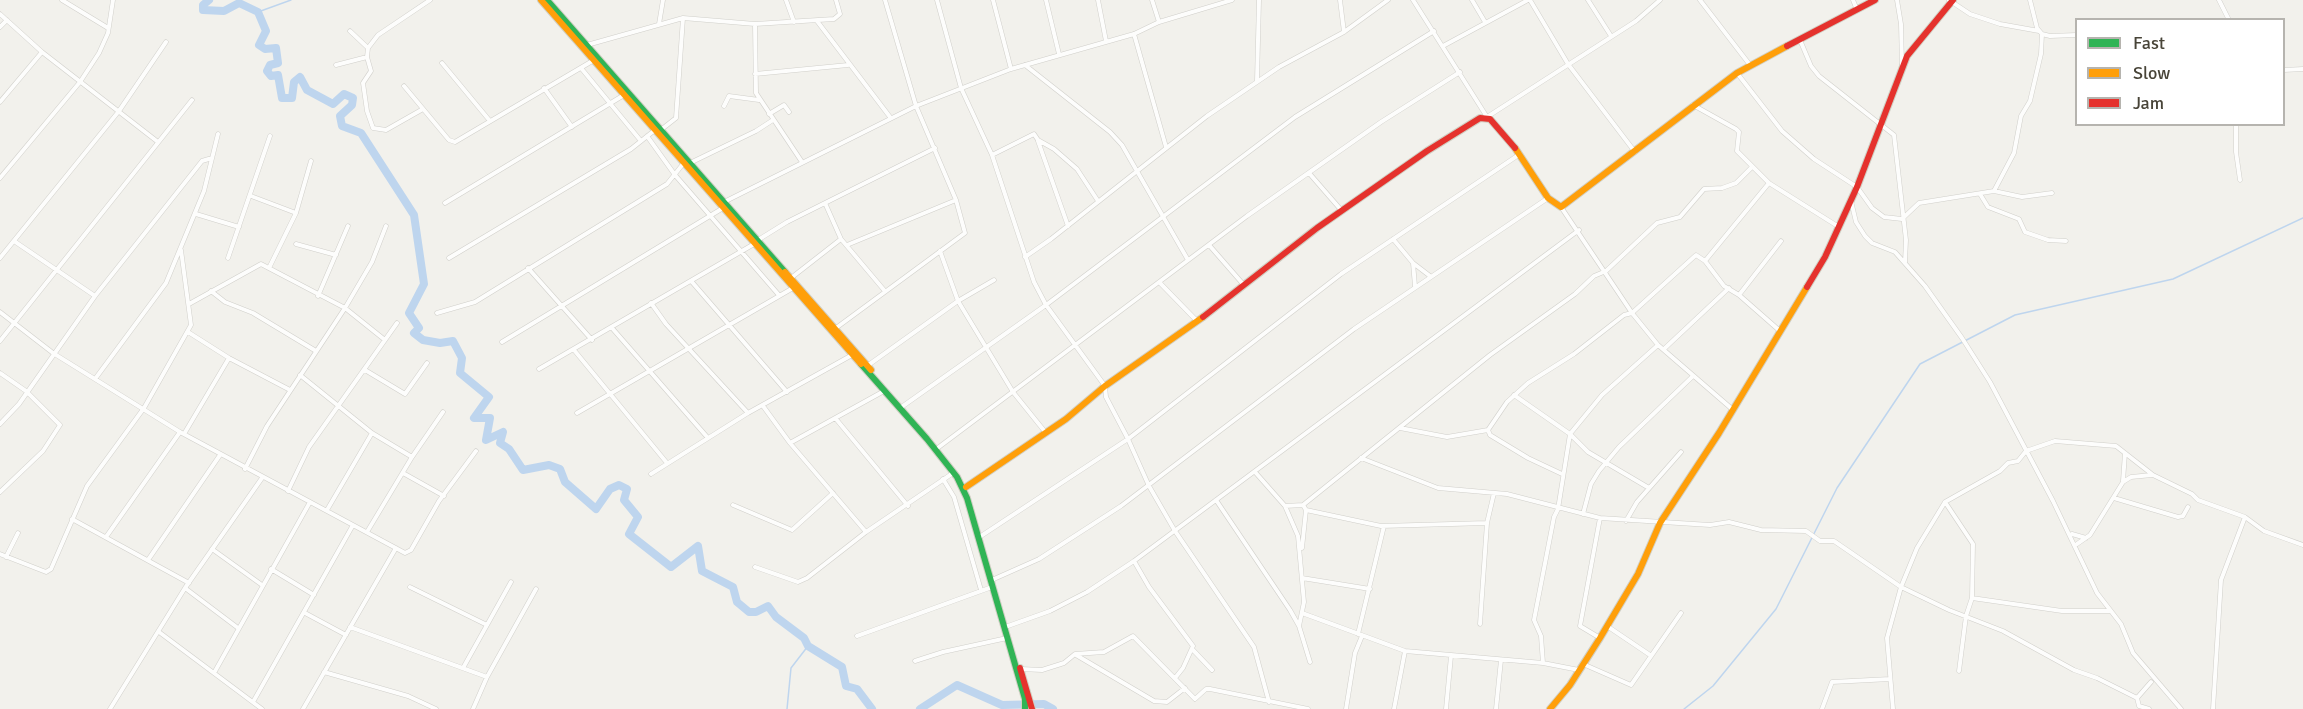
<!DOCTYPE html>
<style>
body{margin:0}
#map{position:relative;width:2303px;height:709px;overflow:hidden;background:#f2f1ec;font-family:Signika,sans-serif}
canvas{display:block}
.legend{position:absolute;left:2075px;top:18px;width:210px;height:108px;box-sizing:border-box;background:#fff;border:2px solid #b6b4af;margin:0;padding:8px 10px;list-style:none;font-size:18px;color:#484438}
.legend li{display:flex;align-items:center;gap:12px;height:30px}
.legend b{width:30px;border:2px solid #b6b4af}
</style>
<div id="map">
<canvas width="2303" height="709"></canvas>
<ul class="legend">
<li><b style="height:8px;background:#30b455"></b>Fast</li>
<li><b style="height:8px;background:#ff9f0a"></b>Slow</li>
<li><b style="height:8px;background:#e5322d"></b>Jam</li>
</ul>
</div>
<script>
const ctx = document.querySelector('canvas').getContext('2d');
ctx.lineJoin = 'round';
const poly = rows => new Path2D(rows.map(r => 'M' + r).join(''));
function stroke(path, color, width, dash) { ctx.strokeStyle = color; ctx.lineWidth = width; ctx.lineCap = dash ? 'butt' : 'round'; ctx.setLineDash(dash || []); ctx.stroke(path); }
stroke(poly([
 [258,12,291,0],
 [787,709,791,668,808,646],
 [1684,709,1713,686,1776,609,1837,488,1920,364,2015,315,2173,279,2303,218]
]), '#bed5ee', 1.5);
stroke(poly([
 [209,0,203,5,203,10,224,11,239,3,258,12,266,31,259,45,265,49,276,48,278,63,270,65,267,71,271,76,278,75,282,98,292,98,294,82,300,77,307,90,333,104,344,94,353,98,352,105,340,116,342,126,361,133,414,215,424,284,409,313,419,328,414,333,423,340,440,343,453,341,462,358,460,373,489,397,474,418,490,418,486,440,503,432,500,443,509,449,523,470,549,465,560,469,565,482,596,509,610,489,619,485,627,489,624,500,638,517,629,534,671,567,698,546,702,571,733,587,737,602,749,612,756,612,768,606,776,617,804,638,808,646,842,667,846,686,857,689,872,709],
 [920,709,957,685,1002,705,1044,704,1053,709]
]), '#bed5ee', 8);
const street = poly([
 [62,0,108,28],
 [786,0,794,22],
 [937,0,961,88,992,155,1034,282,1046,305,1105,386,1106,397,1128,439,1149,486,1175,531,1254,647,1269,702],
 [993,0,1011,69],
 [1046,0,1059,54],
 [1098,0,1106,41],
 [1152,0,1159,22],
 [1340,0,1344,32],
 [1413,0,1487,117,1636,21,1660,0],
 [1472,0,1485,22],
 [1530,0,1568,64,1635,152],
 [1588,0,1611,36],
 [1700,0,1750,65],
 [1853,0,1857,10],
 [1897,0,1901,24,1902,65],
 [1949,0,1970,14,2000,24,2039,31],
 [2030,0,2037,28,2042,34,2050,36,2076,35],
 [2219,0,2229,20],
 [0,14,42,52,158,142],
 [817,21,890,117],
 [659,24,663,0],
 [755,24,756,93,802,162],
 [0,27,7,20],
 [350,31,368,48],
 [1134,34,1166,147],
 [1800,40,1811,66,1819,76,1894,135,1906,240,1905,262],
 [587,45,683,18,755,24,834,19,840,14,836,0],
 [1443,46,1528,0],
 [367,57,371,71,363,83,367,111,373,128,386,130,423,109],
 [442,63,490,121],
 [336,65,367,57,368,48,378,35,430,0],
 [1025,65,1110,132,1122,145,1188,260],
 [581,68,641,141],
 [2284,70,2303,69],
 [1737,73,1782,131,1814,159,1857,187,1872,208,1884,217,1902,219,1919,203,1994,191,2014,153,2021,116,2030,101,2041,54,2042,34],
 [755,74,848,65],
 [1257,81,1259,0],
 [404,86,449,140,455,142,594,60],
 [544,88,572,127],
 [0,102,42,52],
 [1693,105,1736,129,1739,132,1737,151,1769,183,1839,227],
 [724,106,729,96,759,100],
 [769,114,784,105,789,112],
 [2236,124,2236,152,2240,180],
 [662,129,676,118,683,18],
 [647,136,675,175,778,294],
 [1038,141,1068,226],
 [992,155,1034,134,1038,140,1054,149,1077,169,1098,201],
 [690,163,756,131,773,120],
 [1309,173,1342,211],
 [0,178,80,82,99,53,108,33,113,0],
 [1994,191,2022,197,2052,193],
 [1980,194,1988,207,2019,219,2025,232,2048,240,2066,241],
 [251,196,296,213],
 [1851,201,1856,222,1865,236,1872,243,1895,252,1925,286,1962,338,1990,382,2053,501,2097,593,2121,624,2133,653,2181,709],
 [724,202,916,106,885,0],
 [445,203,624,95],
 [825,203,841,239,884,290],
 [1561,207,1632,313,1658,345,1732,409],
 [196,214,239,227],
 [1393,239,1413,263,1430,276],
 [758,240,787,222,935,148],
 [14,241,95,296],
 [296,244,336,255],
 [847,245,956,200],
 [1209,245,1243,284],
 [940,251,958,301,1013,392,1046,433],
 [1025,257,1051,239,1207,116,1279,67,1344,32,1388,0],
 [0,258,119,111,166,42],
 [228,258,270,136],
 [449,258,631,149,655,130],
 [1705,261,1769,183],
 [1413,263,1415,286],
 [269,268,296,213,311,161],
 [528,268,592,340],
 [791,278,841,239],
 [692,282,787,392],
 [1159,282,1197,321],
 [211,291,225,302,253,313,316,351],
 [1739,295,1781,241],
 [318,296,348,226],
 [651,303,666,324,748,413],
 [189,304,261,264,345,308,385,340],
 [0,312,53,353,180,432,405,553,411,550,439,501,476,451],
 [437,313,475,302,667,184,683,164],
 [612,328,708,438],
 [836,328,965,233,956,200,916,106,1011,69,1134,34,1159,22,1232,0],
 [188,332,229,358,290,390],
 [0,341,192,100],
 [502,342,723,208],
 [1664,349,1729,288],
 [574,350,667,463],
 [867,366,958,301,994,280],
 [539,369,754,244],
 [365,370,405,394,427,363],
 [0,373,26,391,60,425,43,451,0,492],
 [300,375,372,433,412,457],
 [95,379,166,283,204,191,218,134],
 [1514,395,1570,434,1588,452,1649,488],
 [763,406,790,443,866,532],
 [903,406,1046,305,1295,117,1434,31],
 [577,413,793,288],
 [836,419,908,506],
 [0,424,19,404,95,296,202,161,212,158],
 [1400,428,1447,437,1488,430,1507,402,1528,383,1574,354,1624,315,1632,313,1696,255,1705,261,1724,286,1739,295,1780,331],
 [1488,430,1490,435,1528,458,1562,474],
 [184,434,229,358],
 [790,443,884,391],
 [939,447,1247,216,1381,122,1460,72],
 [1361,458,1438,488,1507,494,1600,518,1710,525,1729,522,1761,530,1806,531,1820,541,1834,541,1901,587,1949,610,2003,631,2074,670,2097,678,2137,698,2139,706,2149,709],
 [245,469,267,426,345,308,372,262,386,226],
 [1255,472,1285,506,1298,536,1304,602,1299,626],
 [403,473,444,496],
 [651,474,748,413,852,355],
 [943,479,954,497,981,590],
 [2123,481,2125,453],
 [288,491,309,447,397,323],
 [2114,498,2178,517,2183,516,2188,507],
 [1216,500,1290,610,1299,626,1310,662],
 [1945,502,1973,544,1972,598,1966,616,1959,671],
 [733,505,792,530,833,493],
 [1285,506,1303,505,1490,355,1575,294,1594,276,1606,271,1657,223,1680,217,1704,189,1722,188,1736,183,1751,168],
 [327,510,372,433],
 [1306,510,1381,526,1487,523],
 [1583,514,1591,484,1599,471,1619,447,1693,376],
 [72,519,189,583],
 [1626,521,1637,502,1681,452],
 [367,532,412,457,443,412],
 [2072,534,2086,538],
 [981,536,1128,439,1341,274,1520,154],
 [106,537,180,432],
 [2077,544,2090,535,2123,482,2131,477,2152,475],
 [1302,548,1306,510,1303,505],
 [212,549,262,585],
 [0,554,46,572,51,569,87,486,144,408,191,325,181,250],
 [6,557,18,533],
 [148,560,220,455],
 [1134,561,1149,587,1193,646,1183,668,1175,678],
 [755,567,798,582,807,578,866,532,953,473],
 [271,569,314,595],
 [1302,578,1370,589],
 [994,579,1039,559,1121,506,1354,329,1548,198],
 [410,587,487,625],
 [185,588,238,628],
 [1972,598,2062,611,2110,611],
 [305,613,346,635],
 [1302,613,1405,651,1543,663,1579,670],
 [1480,624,1487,523,1494,493],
 [1008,626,1050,611,1087,592,1134,561,1579,230],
 [1607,626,1650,655],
 [350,627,487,677],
 [159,632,262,709],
 [1358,634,1384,526],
 [857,636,992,587],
 [1600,638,1580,626,1600,518],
 [1193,650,1212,670],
 [1076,655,1154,701,1167,702,1185,688],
 [915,661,943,652,1007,638],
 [1543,663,1541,636,1534,620,1554,517,1558,509,1570,434,1602,395,1658,345],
 [1583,664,1631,685,1681,613],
 [463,668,511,582],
 [1021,669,1042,670,1064,663,1075,654,1104,652,1133,636,1195,699,1206,689,1210,689,1308,709],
 [324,672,408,696,436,709],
 [214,673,310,502],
 [2137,698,2151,682],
 [253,702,353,525],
 [110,709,185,588,262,478],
 [303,709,396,548],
 [473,709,487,677,536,589],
 [1346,709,1355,653,1362,636],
 [1394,709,1405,651],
 [1446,709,1451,656],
 [1496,709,1501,660],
 [1822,709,1832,682,1890,679],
 [1893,709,1887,638,1901,587,1917,548,1945,502,2000,471,2008,463,2018,461,2026,451,2055,441,2116,446,2153,475,2192,494,2198,500,2245,517,2264,531,2303,545],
 [2213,709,2221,580,2245,517]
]);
const fast = poly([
 [547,0,785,272],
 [861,364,927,439,957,477,967,498,1025,699,1025,709]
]);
const slow = poly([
 [541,0,861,364],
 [1515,148,1548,198,1561,207,1737,73,1787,46],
 [785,272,871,370],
 [966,487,1066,419,1105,386,1203,317],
 [1550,709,1570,685,1600,638,1638,574,1660,523,1719,433,1807,287]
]);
const jam = poly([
 [1787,46,1875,0],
 [1807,287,1825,257,1857,187,1907,56,1953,0],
 [1203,317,1317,228,1427,151,1480,118,1490,119,1515,148],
 [1020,668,1032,709]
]);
stroke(street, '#d0cfca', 5);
stroke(fast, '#d0cfc3', 8);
stroke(slow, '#d0cfc3', 8);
stroke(jam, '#d0cfc3', 8);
stroke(street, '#fdfdfc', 4);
stroke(fast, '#30b455', 6);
stroke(slow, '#ff9f0a', 6);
stroke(jam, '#e5322d', 6);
</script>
